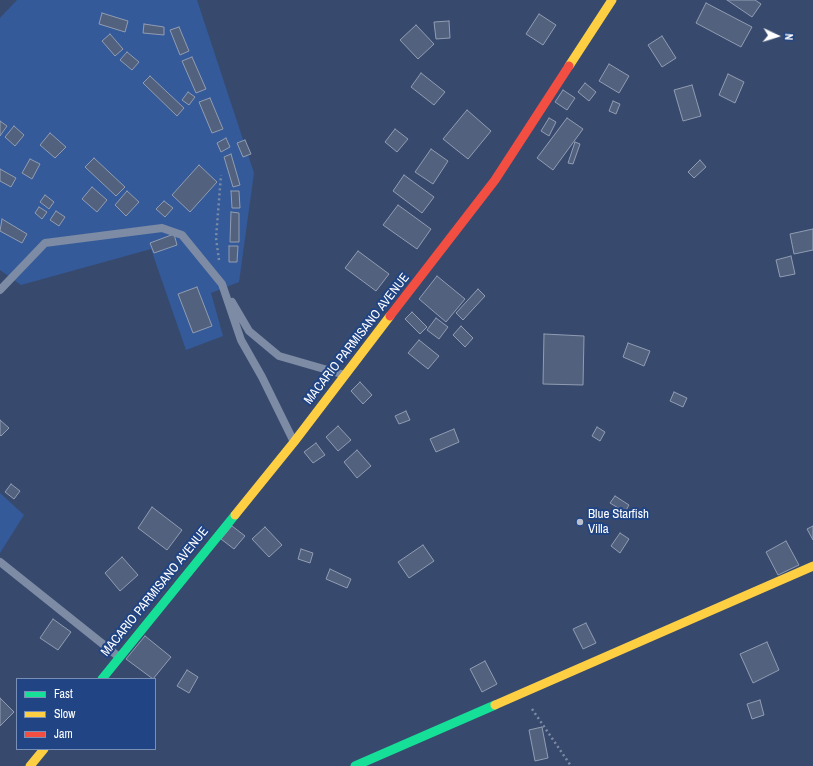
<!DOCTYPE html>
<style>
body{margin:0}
#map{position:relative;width:813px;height:766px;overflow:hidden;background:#374a6e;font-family:"Archivo Narrow",sans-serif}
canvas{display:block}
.legend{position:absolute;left:16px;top:678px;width:140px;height:72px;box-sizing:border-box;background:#204484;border:1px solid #798fb5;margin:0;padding:5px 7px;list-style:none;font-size:12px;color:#fff}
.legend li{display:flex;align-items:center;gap:8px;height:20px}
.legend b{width:20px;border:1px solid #798fb5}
.north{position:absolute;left:757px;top:16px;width:40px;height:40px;-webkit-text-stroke:3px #204484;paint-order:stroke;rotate:94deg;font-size:11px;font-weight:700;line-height:16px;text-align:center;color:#fff}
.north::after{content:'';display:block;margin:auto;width:14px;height:18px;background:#fff;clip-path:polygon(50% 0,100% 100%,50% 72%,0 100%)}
</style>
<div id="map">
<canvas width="813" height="766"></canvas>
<ul class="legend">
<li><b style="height:5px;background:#16e098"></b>Fast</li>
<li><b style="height:5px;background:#ffcf43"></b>Slow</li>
<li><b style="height:5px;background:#f24e42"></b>Jam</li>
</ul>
<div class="north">N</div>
</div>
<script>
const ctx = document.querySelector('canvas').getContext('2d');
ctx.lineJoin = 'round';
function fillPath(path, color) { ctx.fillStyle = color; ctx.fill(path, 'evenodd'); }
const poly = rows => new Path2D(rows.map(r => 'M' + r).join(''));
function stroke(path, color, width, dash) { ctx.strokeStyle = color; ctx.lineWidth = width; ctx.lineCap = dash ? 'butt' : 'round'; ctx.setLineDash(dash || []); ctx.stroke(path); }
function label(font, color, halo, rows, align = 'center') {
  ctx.font = font + ' "Archivo Narrow",sans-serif'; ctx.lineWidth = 4; ctx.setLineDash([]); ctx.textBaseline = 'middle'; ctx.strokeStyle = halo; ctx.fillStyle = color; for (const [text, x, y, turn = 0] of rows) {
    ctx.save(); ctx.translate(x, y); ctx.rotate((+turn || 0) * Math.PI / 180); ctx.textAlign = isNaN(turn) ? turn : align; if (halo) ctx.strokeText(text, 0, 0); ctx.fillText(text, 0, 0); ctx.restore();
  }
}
fillPath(poly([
 [17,0,197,0,254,173,239,282,211,293,223,336,186,350,151,249,21,285,0,270,0,18],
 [0,493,24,515,0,553]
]), '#345a9a');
const building = poly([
 [727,0,755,0,761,4,752,17,727,0],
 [706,3,752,27,741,47,696,23,706,3],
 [102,13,128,21,125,32,99,24,102,13],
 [539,14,556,25,543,45,526,34,539,14],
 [449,21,450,38,436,39,434,22,449,21],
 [144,24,164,27,164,35,143,33,144,24],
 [416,25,434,44,418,59,400,40,416,25],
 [179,27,189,51,180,55,170,30,179,27],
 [110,34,123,49,115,56,102,41,110,34],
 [662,36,676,58,662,67,648,45,662,36],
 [127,52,139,62,132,70,120,60,127,52],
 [192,57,206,89,196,93,182,61,192,57],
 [609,64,629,76,619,93,599,81,609,64],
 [421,73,445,92,434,105,411,87,421,73],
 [728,74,744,82,735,103,719,95,728,74],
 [150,76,184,108,177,116,143,83,150,76],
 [585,83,596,92,589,101,578,92,585,83],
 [692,85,701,116,683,121,674,90,692,85],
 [563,90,575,98,567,110,555,102,563,90],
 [188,92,195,97,189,105,182,100,188,92],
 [210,98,223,129,212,133,199,102,210,98],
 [613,101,620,104,616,114,609,111,613,101],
 [467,110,491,131,468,159,443,139,467,110],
 [549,118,556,122,549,136,541,131,549,118],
 [567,118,583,129,553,170,537,158,567,118],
 [0,121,7,126,0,136,0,121],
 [14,126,24,135,15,146,5,137,14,126],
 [395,129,408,139,397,152,385,142,395,129],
 [50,133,66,147,55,158,40,145,50,133],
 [226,138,230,147,221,152,217,143,226,138],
 [245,140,251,154,243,157,237,143,245,140],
 [575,142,580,144,573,164,568,163,575,142],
 [431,149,448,161,433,184,415,172,431,149],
 [231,154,240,185,233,187,224,157,231,154],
 [94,158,125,187,116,196,85,167,94,158],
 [30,159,40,164,32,179,22,173,30,159],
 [700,160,706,167,694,178,688,172,700,160],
 [199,165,217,182,190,212,172,195,199,165],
 [0,169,16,178,11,187,0,181,0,169],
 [404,175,434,197,422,213,393,191,404,175],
 [92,187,107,200,97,212,82,199,92,187],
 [127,191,139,202,126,216,115,205,127,191],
 [231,191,239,191,240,208,232,208,231,191],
 [45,195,54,202,49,209,40,202,45,195],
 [164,201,173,208,165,217,156,209,164,201],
 [398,205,431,229,417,249,383,225,398,205],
 [39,207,47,212,42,219,35,213,39,207],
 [56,211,65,217,59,226,50,220,56,211],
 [231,212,239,213,239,242,230,242,231,212],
 [2,219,27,234,22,243,0,231,2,219],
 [813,229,813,250,794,254,790,234,813,229],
 [174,234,177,245,154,253,150,243,174,234],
 [229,246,238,246,237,262,229,262,229,246],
 [358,251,389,274,376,291,345,268,358,251],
 [791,256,795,274,780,277,776,260,791,256],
 [437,276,465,299,446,322,419,299,437,276],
 [197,287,212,326,193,333,178,294,197,287],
 [478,289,485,296,463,320,456,313,478,289],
 [412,312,427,327,420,334,405,319,412,312],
 [436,318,448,327,439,339,427,330,436,318],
 [461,326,473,338,465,347,453,335,461,326],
 [544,334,584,336,583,385,543,384,544,334],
 [419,340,439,356,428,369,408,353,419,340],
 [628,343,650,351,644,366,623,357,628,343],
 [360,382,372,395,363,404,351,391,360,382],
 [674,392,687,398,683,407,670,401,674,392],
 [406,411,410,420,399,424,395,416,406,411],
 [0,420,9,428,1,436,0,435,0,420],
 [338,426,351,440,338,451,326,437,338,426],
 [597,427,605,432,600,441,592,436,597,427],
 [454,429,459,442,436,452,430,439,454,429],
 [316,443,325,455,313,463,304,452,316,443],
 [357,450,371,466,357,478,344,462,357,450],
 [11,484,20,491,14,499,5,492,11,484],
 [615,496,629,505,625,512,610,503,615,496],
 [152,507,182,530,167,550,138,528,152,507],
 [232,526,245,536,234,549,221,539,232,526],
 [813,526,813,540,807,529,813,526],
 [265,527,282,545,269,557,252,539,265,527],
 [620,533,629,539,620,553,611,546,620,533],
 [786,541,799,565,778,575,766,552,786,541],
 [423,545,434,561,409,578,398,562,423,545],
 [301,549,313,553,310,563,298,559,301,549],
 [122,557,138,575,120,591,105,573,122,557],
 [330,569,351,579,347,588,326,579,330,569],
 [53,619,71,632,58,650,40,638,53,619],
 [586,623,596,643,583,649,573,629,586,623],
 [145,636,171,657,153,679,126,659,145,636],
 [767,642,779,670,753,683,740,654,767,642],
 [485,661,497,684,482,692,470,669,485,661],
 [187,670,198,677,189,693,177,686,187,670],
 [0,698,14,712,0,726,0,698],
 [760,700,764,715,752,719,747,704,760,700],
 [542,727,548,758,535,761,529,730,542,727]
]);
fillPath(building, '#52627e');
stroke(building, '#919cb2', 1);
stroke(poly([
 [219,260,216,238,221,175],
 [532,709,571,766]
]), '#7d8ba4', 2.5, [2, 3]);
stroke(poly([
 [0,290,45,243,162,228,182,235,222,284,241,340,262,377,293,440],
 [232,302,249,331,279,356,345,375],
 [0,562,119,657]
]), '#7d8ba4', 8);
stroke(poly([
 [102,679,235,515],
 [355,766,495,705]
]), '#16e098', 9);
stroke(poly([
 [569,66,612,0],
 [235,515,294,442,390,316],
 [495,705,813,566],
 [30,766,44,749]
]), '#ffcf43', 9);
stroke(poly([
 [390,316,495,180,569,66]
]), '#f24e42', 9);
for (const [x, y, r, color] of [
 [580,522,4,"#b9c0cc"]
]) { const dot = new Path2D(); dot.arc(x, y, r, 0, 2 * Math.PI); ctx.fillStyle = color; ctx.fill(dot); stroke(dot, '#204484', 1.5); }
label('13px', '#fff', '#204484', [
 ["MACARIO PARMISANO AVENUE",357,339,-52],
 ["MACARIO PARMISANO AVENUE",155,592,-51]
]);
label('13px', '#fff', '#204484', [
 ["Blue Starfish",588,515],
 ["Villa",588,530]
], 'left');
</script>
